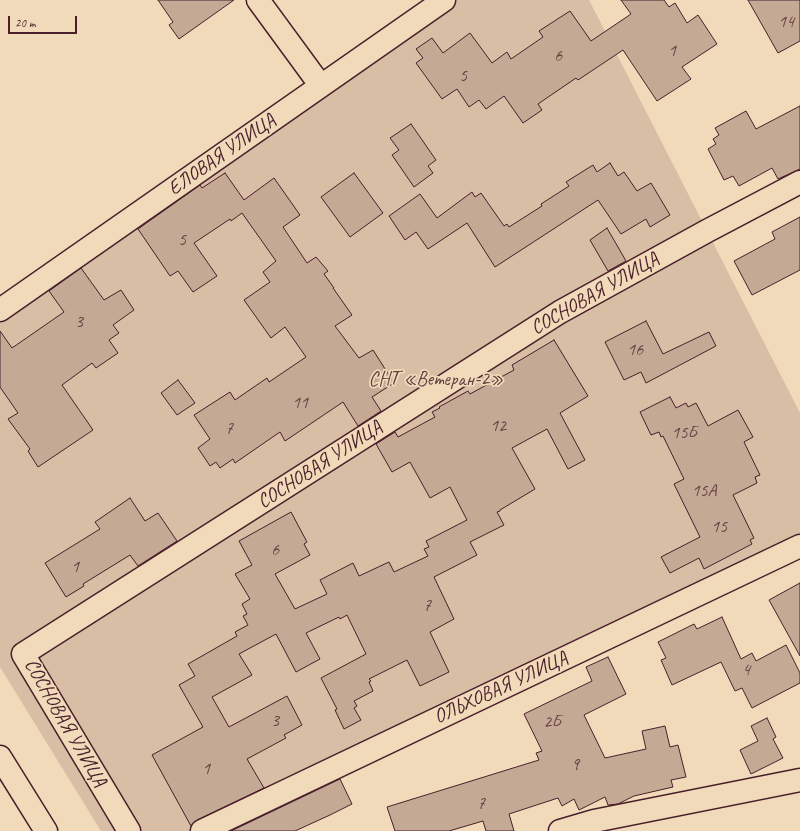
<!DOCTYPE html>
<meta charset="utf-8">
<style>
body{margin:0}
#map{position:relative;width:800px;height:831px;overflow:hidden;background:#f0dab9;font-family:Caveat,sans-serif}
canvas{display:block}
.scale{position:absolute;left:8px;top:16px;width:69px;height:18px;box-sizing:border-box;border:2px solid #4a1f2b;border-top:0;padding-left:5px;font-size:12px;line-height:14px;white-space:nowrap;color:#4a1f2b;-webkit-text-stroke:3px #f0dab9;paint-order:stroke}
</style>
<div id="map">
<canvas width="800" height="831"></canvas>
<div class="scale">20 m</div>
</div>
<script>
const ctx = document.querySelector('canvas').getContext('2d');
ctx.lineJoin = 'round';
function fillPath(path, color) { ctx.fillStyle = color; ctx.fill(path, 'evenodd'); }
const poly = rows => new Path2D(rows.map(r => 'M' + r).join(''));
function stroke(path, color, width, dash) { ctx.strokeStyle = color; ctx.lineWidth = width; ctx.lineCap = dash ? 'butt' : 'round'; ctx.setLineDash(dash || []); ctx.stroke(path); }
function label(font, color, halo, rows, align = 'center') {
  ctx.font = font + ' Caveat,sans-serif'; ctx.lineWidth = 3.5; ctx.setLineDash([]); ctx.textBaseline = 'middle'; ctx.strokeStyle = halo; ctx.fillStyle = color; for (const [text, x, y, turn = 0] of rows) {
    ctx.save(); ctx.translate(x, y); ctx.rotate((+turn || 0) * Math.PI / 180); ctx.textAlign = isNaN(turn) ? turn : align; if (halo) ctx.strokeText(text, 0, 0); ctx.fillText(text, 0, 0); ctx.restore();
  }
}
fillPath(poly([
 [444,0,589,0,800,413,800,546,202,831,101,831,0,667,0,310]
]), '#d8bea4');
const building = poly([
 [158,0,234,0,179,39,169,25,173,22,158,0],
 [621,0,664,0,669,7,675,3,687,23,698,15,717,44,682,67,691,79,657,101,623,50,578,80,576,78,538,104,542,110,523,123,504,96,486,109,479,100,469,107,457,89,442,99,416,63,423,58,416,49,432,38,443,53,470,33,492,63,507,52,511,59,543,37,539,31,570,11,591,41,631,14,621,0],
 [748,0,800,0,800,41,778,53,748,0],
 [800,106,800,169,778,179,772,168,739,186,733,176,724,180,708,149,716,144,713,139,719,135,715,128,746,111,756,129,800,106],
 [411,124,436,160,428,166,433,173,414,187,392,155,399,150,390,138,411,124],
 [610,163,618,176,624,172,637,191,651,183,670,215,650,227,646,219,621,234,598,200,495,267,467,223,428,249,416,232,405,240,389,216,420,194,437,218,472,192,475,197,481,193,504,226,507,224,509,227,542,206,541,204,569,186,566,182,593,165,597,172,610,163],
 [225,173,244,200,274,178,300,215,283,227,307,263,316,257,328,271,324,274,334,288,333,288,352,315,335,326,359,358,373,350,394,383,372,397,381,411,358,426,343,402,285,441,280,432,235,463,233,459,220,468,216,462,210,466,198,448,210,439,194,415,230,392,235,400,267,378,269,382,306,357,285,327,271,338,244,300,270,282,263,272,276,261,242,213,231,221,230,219,194,243,217,276,193,292,178,271,170,276,138,229,200,185,202,188,225,173],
 [354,173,383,213,350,237,321,197,354,173],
 [800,217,800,270,752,295,734,261,775,239,772,232,800,217],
 [607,228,626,261,608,271,590,240,607,228],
 [81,268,104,300,121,290,134,310,113,325,119,333,109,340,118,353,96,368,92,363,62,385,93,430,38,467,28,451,30,449,8,419,18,413,0,387,0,331,12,348,64,312,49,291,81,268],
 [646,321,663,354,709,332,716,346,646,383,641,372,624,380,605,342,646,321],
 [554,340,588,396,560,413,585,460,568,469,547,429,512,448,535,489,500,510,500,511,497,512,504,525,470,542,477,555,434,577,454,619,430,632,449,672,420,686,407,660,369,679,371,681,369,682,373,691,354,701,357,706,354,708,361,720,344,729,335,710,337,709,321,678,366,654,347,615,340,619,339,617,306,633,320,659,296,672,276,634,239,654,252,675,212,697,229,727,287,696,302,725,284,735,286,738,247,759,264,788,197,820,191,826,152,755,203,727,179,685,195,676,188,664,237,636,235,632,248,625,243,616,247,614,242,604,250,599,235,574,252,565,239,541,291,512,307,542,304,544,310,555,275,574,295,609,327,594,320,580,353,563,359,576,389,562,394,572,428,556,424,549,429,547,426,541,467,520,450,487,430,498,410,462,392,472,376,444,395,432,398,437,435,417,432,412,440,408,439,407,468,391,470,394,514,370,512,365,554,340],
 [178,380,195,403,177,415,161,393,178,380],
 [670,397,676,408,686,403,688,407,696,403,708,426,738,410,753,437,744,442,760,475,755,477,757,483,733,495,754,538,750,540,752,544,704,569,699,558,670,573,661,557,700,537,674,484,684,479,663,436,661,437,659,432,651,435,640,412,670,397],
 [130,498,145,521,158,513,177,541,138,566,130,555,83,584,84,586,66,597,45,563,100,529,95,522,130,498],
 [800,583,800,656,769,600,800,583],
 [722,617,741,659,752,653,756,661,786,645,800,673,800,683,752,708,742,688,735,691,721,662,672,685,661,660,666,658,658,642,694,624,697,629,722,617],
 [608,657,626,694,584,715,605,758,646,749,642,731,665,726,670,747,678,745,686,777,671,780,673,787,634,796,618,804,608,805,605,797,579,810,574,799,562,806,558,798,509,814,514,831,486,831,483,821,449,831,395,831,387,807,539,760,536,753,542,751,524,714,592,681,586,667,608,657],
 [767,718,776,737,773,739,783,758,751,774,740,750,758,741,751,726,767,718],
 [340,779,352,804,330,815,295,831,231,831,340,779]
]);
fillPath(building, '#c4a994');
stroke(building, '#4a1f2b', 1);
const minor = poly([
 [258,0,321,86],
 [0,310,444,0],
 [129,831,23,654,560,312,707,231,800,182],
 [202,831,800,546],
 [560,831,594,821,800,780]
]);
const major = poly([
 [0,757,46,831]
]);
stroke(minor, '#4a1f2b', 25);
stroke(major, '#4a1f2b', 25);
stroke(minor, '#f0dab9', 22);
stroke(major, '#f0dab9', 22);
label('18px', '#684245', null, [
 ["14",786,22],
 ["1",672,51],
 ["6",558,56],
 ["5",463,76],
 ["5",182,240],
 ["3",79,322],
 ["16",635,350],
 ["11",300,403],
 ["12",498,426],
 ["7",229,429],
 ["15Б",684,433],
 ["15А",704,491],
 ["15",719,527],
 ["6",275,550],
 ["1",75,567],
 ["7",427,606],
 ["4",746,670],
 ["3",275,721],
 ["2Б",552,722],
 ["9",575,765],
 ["1",206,769],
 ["7",481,804]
]);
label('20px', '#4a1f2b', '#f0dab9', [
 ["ЕЛОВАЯ УЛИЦА",222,155,-35],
 ["СОСНОВАЯ УЛИЦА",595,294,-30],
 ["СОСНОВАЯ УЛИЦА",320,465,-33],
 ["ОЛЬХОВАЯ УЛИЦА",501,688,-25],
 ["СОСНОВАЯ УЛИЦА",65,723,60]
]);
label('20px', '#663f43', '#f0dab9', [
 ["СНТ «Ветеран-2»",436,380]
]);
</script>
